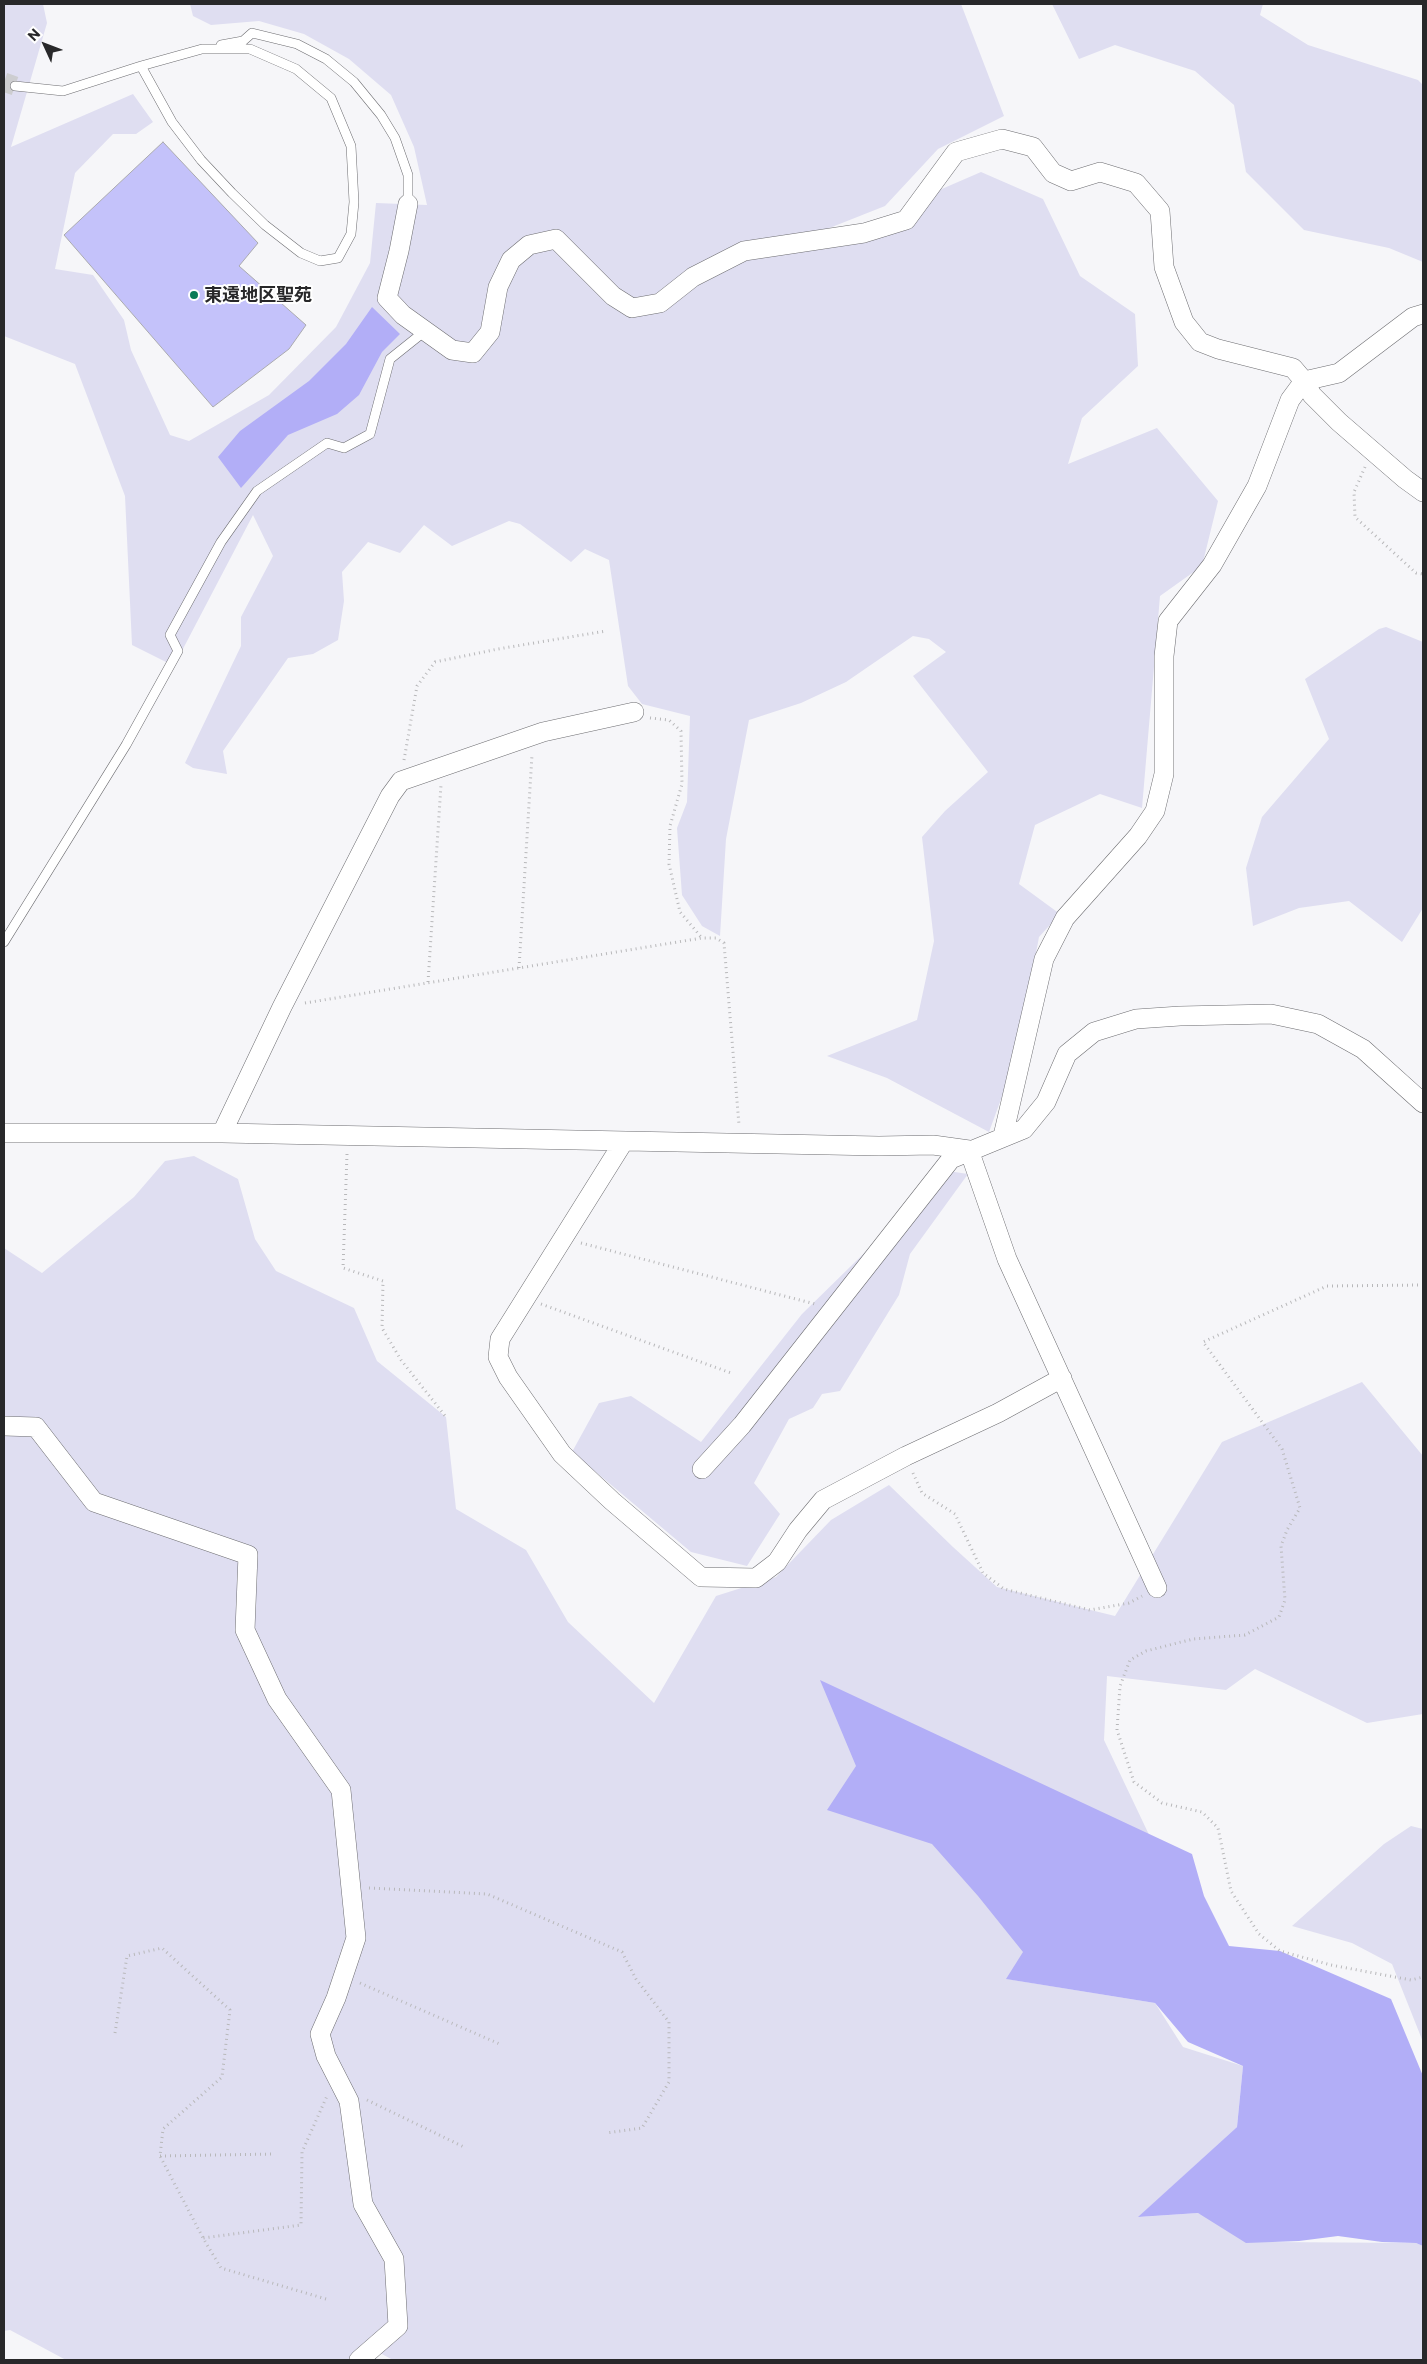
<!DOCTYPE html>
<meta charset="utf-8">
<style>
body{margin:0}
#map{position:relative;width:1427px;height:2364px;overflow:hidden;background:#f6f6f9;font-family:Commissioner,sans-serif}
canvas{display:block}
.frame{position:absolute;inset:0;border:5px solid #28282a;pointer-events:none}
.north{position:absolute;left:20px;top:20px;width:50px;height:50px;-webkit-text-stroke:4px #fff;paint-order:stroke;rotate:313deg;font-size:14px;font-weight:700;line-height:20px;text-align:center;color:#28282a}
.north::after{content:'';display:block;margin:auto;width:18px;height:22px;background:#28282a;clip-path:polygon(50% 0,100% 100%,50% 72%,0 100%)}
</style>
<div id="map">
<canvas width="1427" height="2364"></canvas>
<div class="frame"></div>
<div class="north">N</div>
</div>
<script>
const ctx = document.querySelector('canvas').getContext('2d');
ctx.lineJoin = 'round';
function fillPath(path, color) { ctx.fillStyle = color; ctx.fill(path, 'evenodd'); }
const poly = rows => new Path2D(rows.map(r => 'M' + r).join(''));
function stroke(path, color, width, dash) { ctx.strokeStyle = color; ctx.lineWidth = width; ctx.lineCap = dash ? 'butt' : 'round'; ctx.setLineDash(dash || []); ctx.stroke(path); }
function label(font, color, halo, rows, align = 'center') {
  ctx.font = font + ' Commissioner,"Noto Sans JP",sans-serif'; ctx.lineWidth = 4; ctx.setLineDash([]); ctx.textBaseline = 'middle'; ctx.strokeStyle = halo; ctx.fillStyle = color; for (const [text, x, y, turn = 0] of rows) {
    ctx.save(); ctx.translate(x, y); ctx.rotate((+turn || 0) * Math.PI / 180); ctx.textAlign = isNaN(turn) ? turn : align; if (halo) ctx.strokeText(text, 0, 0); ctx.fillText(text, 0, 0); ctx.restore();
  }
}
fillPath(poly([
 [4,4,43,4,47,23,11,147,133,94,153,122,136,134,113,134,75,173,55,269,93,275,124,320,131,350,170,435,189,441,269,395,336,327,370,263,376,203,427,205,414,147,391,95,349,59,304,34,259,21,211,25,193,16,190,4,961,4,1004,116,938,149,885,206,789,244,885,227,921,198,981,172,1043,199,1080,276,1135,314,1138,366,1082,418,1068,464,1157,428,1218,501,1202,566,1160,596,1142,808,1100,794,1035,825,1019,884,1060,914,1039,937,1016,1058,989,1132,887,1078,827,1056,917,1020,934,941,922,837,945,811,988,772,913,676,946,652,929,639,913,636,846,682,801,703,749,720,726,839,720,936,702,926,682,895,677,828,687,802,690,716,642,704,628,686,609,560,585,549,571,562,520,524,509,521,452,546,424,525,400,553,368,542,342,572,344,601,338,640,313,654,288,658,223,751,227,774,193,768,185,763,241,646,241,617,273,556,253,515,174,666,132,645,125,496,75,364,4,336],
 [1052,4,1263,4,1260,15,1308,45,1418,80,1423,85,1423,262,1389,248,1304,230,1246,172,1234,105,1195,71,1115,45,1079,59],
 [1386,627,1423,642,1423,908,1402,942,1349,901,1299,908,1253,926,1246,868,1262,817,1329,739,1305,679,1379,629],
 [194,1156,238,1179,255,1239,276,1271,354,1308,377,1361,446,1417,456,1509,526,1550,568,1622,654,1703,716,1596,776,1577,831,1520,889,1485,953,1547,997,1587,1115,1616,1222,1442,1362,1382,1423,1456,1423,1714,1367,1723,1255,1669,1226,1690,1107,1676,1104,1740,1171,1881,1007,1979,1155,2003,1183,2047,1243,2066,1237,2127,1139,2217,1198,2213,1269,2242,1416,2243,1423,2246,1423,2360,393,2360,380,2353,371,2360,66,2360,10,2330,4,2331,4,1248,42,1273,134,1197,165,1161],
 [948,1171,968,1174,910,1254,899,1295,840,1391,822,1394,813,1408,789,1419,754,1483,780,1514,747,1566,691,1552,572,1452,599,1403,631,1396,701,1442,802,1314],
 [1411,1826,1423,1829,1423,2042,1392,1964,1352,1943,1292,1926,1384,1844]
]), '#dfdef1');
fillPath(poly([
 [372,307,400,334,382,352,359,395,337,414,288,435,241,488,218,457,240,431,309,381,346,344],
 [820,1680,1192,1854,1204,1896,1229,1946,1280,1951,1391,1999,1423,2076,1423,2246,1416,2243,1382,2242,1338,2236,1299,2241,1246,2243,1198,2213,1138,2217,1237,2127,1243,2066,1188,2042,1155,2003,1006,1979,1023,1952,978,1896,932,1844,827,1810,856,1766]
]), '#b2aef7');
const building = poly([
 [163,142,258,243,239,266,306,325,289,349,213,407,64,235,163,142]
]);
fillPath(building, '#c4c2fa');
stroke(building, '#aaaaae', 1);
stroke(poly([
 [4,82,15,86]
]), '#cdcdd0', 19, [19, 9]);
const service = poly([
 [221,45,243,41,252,33,297,44,326,59,354,82,381,115,395,138,408,175,408,204],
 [15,86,63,91,141,66,202,49,250,49,296,69,331,98,351,146,354,202,351,234,338,258,320,261,301,253,265,225,232,193,201,160,172,122,141,66],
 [4,942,126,745,178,651,170,635,221,542,257,491,327,443,344,448,370,434,390,359,425,331]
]);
const minor = poly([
 [408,204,399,251,387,298,403,315,452,350,473,353,490,332,498,287,511,260,529,245,556,239,613,296,632,308,660,303,693,277,744,251,864,233,906,220,956,152,1002,139,1033,147,1053,173,1071,181,1100,172,1136,183,1160,211,1164,267,1184,322,1200,342,1218,349,1293,368,1304,381,1312,395,1339,422,1405,479,1423,492],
 [4,1133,222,1133,879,1146,933,1145,969,1150],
 [222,1133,282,1007,390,796,401,781,543,732,634,712],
 [1003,1136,1044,959,1065,918,1138,836,1155,811,1164,774,1164,656,1168,621,1212,565,1257,486,1290,400,1304,381,1339,373,1413,317,1423,314],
 [624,1141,500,1339,498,1357,508,1377,562,1454,612,1501,701,1577,756,1578,777,1562,798,1530,823,1500,906,1456,998,1413,1062,1378],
 [969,1150,1007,1259,1157,1588],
 [4,1426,36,1427,94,1502,248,1555,245,1630,277,1699,341,1790,356,1938,336,1998,320,2034,326,2056,349,2101,363,2204,394,2259,398,2326,359,2360],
 [702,1469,742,1425,951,1159,1024,1129,1046,1102,1067,1054,1094,1032,1136,1019,1180,1016,1271,1014,1318,1024,1363,1049,1423,1103]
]);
stroke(service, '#6d6d71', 10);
stroke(minor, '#6d6d71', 20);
stroke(poly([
 [1365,467,1354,492,1355,517,1416,573,1423,574],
 [650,718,669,720,681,731,682,784,670,826,669,864,680,912,702,938],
 [404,760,417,686,435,662,498,649,606,631],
 [519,968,532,755],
 [428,982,441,785],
 [305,1003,702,938,716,938,724,943,739,1125],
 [347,1154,343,1268,383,1281,382,1328,401,1360,446,1417],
 [581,1243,815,1304],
 [1423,1285,1327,1286,1203,1342,1282,1449,1300,1508,1287,1530,1281,1546,1285,1600,1279,1617,1245,1635,1193,1639,1146,1651,1130,1660,1120,1686,1117,1730,1134,1782,1162,1803,1202,1812,1218,1828,1231,1891,1259,1934,1280,1951,1331,1965,1411,1980,1423,1977],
 [541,1304,731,1373],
 [913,1473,922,1493,955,1514,983,1573,1004,1589,1090,1610,1129,1603,1142,1596],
 [369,1888,487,1894,622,1952,636,1979,669,2022,669,2082,642,2128,606,2133],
 [360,1983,502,2045],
 [115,2033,127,1956,162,1948,230,2010,222,2077,163,2129,160,2156,203,2238],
 [367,2100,466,2148],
 [160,2156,274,2154],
 [326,2299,221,2268,203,2238,301,2225,302,2152,327,2096]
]), '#b8b8ba', 3, [1, 4]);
stroke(service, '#fff', 9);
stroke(minor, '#fff', 19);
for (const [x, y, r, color] of [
 [194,295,5,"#097b57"]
]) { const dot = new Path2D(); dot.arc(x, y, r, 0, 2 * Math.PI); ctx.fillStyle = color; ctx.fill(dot); stroke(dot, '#fff', 2); }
label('bold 18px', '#28282a', '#fff', [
 ["東遠地区聖苑",204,295]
], 'left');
</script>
